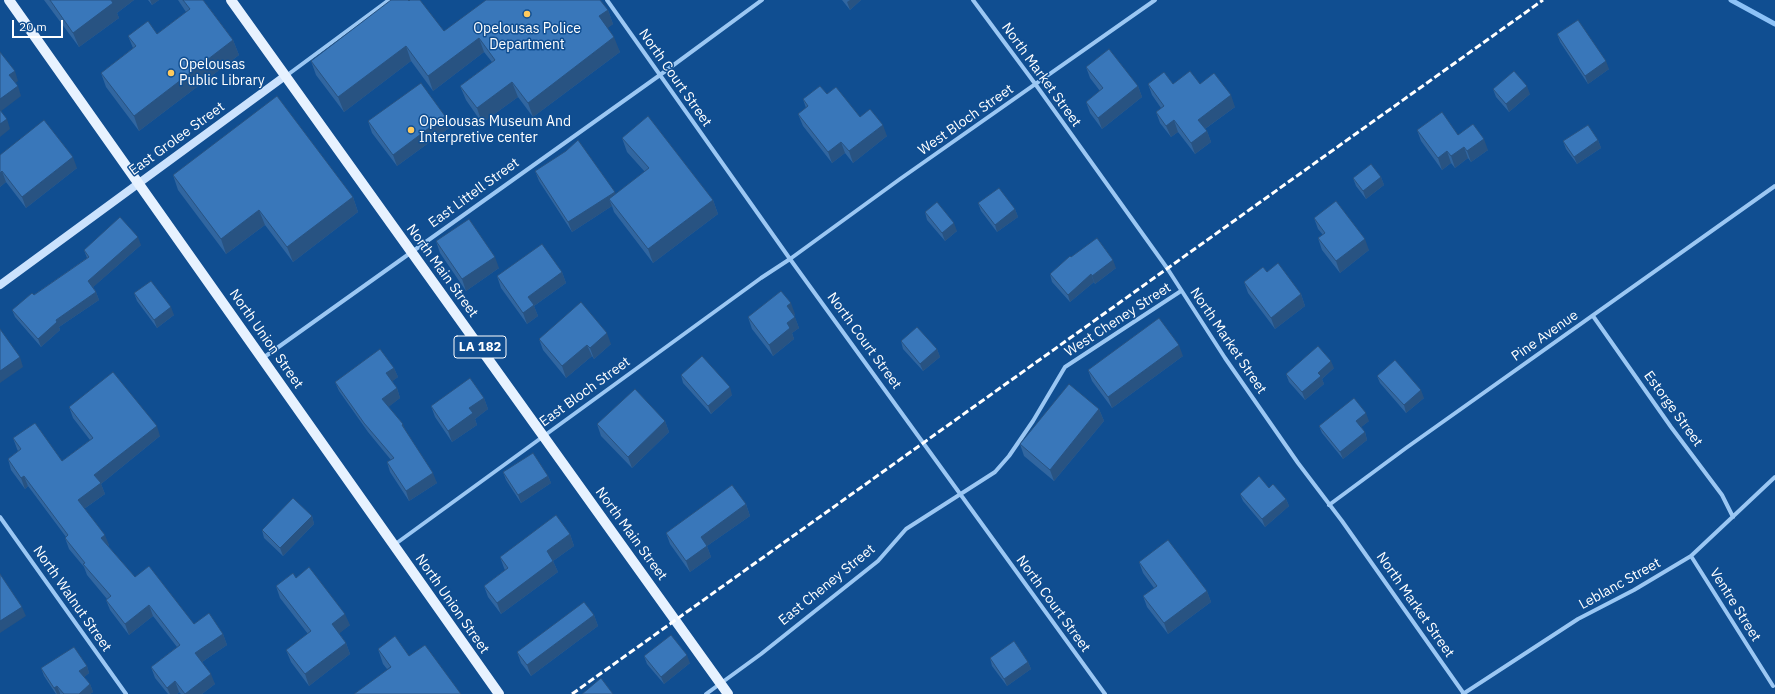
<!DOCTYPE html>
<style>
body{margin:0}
#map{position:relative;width:1775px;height:694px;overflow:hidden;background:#104e91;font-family:"IBM Plex Sans",sans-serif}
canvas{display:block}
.scale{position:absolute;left:12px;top:20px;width:51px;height:18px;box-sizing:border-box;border:2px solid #fff;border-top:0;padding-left:5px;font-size:12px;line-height:14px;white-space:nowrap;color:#fff;-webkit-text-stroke:3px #104e91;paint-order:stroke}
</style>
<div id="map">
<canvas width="1775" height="694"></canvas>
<div class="scale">20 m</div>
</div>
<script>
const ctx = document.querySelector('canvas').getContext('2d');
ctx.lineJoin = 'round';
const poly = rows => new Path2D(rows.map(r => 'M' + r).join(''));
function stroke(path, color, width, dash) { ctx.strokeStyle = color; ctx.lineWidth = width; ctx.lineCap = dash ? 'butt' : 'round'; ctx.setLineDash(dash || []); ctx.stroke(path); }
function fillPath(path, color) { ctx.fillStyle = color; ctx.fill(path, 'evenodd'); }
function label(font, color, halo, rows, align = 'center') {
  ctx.font = font + ' "IBM Plex Sans",sans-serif'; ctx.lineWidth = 3; ctx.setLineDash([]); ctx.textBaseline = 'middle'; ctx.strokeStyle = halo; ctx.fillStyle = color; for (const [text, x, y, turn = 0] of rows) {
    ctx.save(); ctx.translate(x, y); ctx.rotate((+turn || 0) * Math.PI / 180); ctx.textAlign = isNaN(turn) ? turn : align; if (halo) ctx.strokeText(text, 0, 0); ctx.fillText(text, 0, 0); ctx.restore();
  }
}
stroke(poly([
 [1731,0,1775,24]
]), '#8dc2f7', 5);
stroke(poly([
 [607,0,790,259,1105,694],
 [973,0,1036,85,1167,268,1225,358,1298,463,1342,521,1464,694],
 [286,76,389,0],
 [1593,316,1671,427,1722,495,1733,517],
 [263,358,660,75,762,0],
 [1329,505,1406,448,1775,186],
 [0,517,126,694],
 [394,545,761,278,790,259,900,179,1155,0],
 [1691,556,1773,686],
 [706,694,761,654,878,561,906,529,995,472,1009,456,1033,421,1065,367,1181,291],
 [1463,694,1578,619,1634,590,1691,556,1775,477]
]), '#9bc7f3', 4);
stroke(poly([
 [0,285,285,76]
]), '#cbe2fd', 8);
stroke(poly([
 [9,0,499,694],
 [231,0,728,694]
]), '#e7f2ff', 10);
stroke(poly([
 [572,694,1543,0]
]), '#fff', 3, [7, 3]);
fillPath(poly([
 [44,0,134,0,117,13,119,18,79,47],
 [148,0,159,0,152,5],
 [178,0,203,0,233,40,239,55,139,131,106,87,101,73,133,48,128,36,157,34,186,12],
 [842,0,861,0,850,10],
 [608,10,613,24,607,28,620,52,533,117,518,97,482,123,466,100,460,86,492,62,484,52,433,91,411,61,344,112,316,75,311,61,444,31],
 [1557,34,1609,69,1588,84,1560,42],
 [1086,67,1138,86,1142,97,1102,129,1090,113,1086,102,1100,91,1090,78],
 [1148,84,1200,84,1235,107,1205,129,1207,131,1211,142,1195,154,1178,132,1171,137,1160,123,1156,112,1161,108,1152,95],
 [1493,89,1530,94,1509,112,1496,97],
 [827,94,860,117,887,136,853,163,845,153,832,163,803,126,798,114,806,108,803,99],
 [445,116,449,128,397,166,372,133,368,121],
 [1417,130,1458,135,1488,150,1471,162,1468,158,1455,168,1451,163,1442,170,1421,141],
 [622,138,713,200,718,214,653,263,614,212,612,206,572,232,539,181,535,171,616,194,645,172,627,152],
 [1598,140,1601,148,1577,164,1566,149,1563,141],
 [0,155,77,168,26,208,6,182,0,187],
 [173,175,353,197,358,212,293,262,265,225,226,254,178,190],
 [1381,177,1384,185,1366,199,1356,186,1353,178],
 [978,203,1015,209,1018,217,997,232,981,211],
 [925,212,957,231,945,241,927,220],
 [1314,218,1369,250,1340,273,1322,250,1318,238,1323,235,1318,229],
 [436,241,499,268,466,291,440,253],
 [141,245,93,287,96,292,99,300,59,327,60,330,41,347,15,317,12,310,87,258,84,250],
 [1071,257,1116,268,1095,284,1094,282,1070,302,1052,282,1050,274],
 [562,272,566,283,534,306,538,316,527,324,501,288,497,276],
 [1267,272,1301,294,1305,306,1275,329,1248,293,1244,282],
 [134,293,174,315,157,328,137,301],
 [795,314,794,315,799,328,792,333,794,339,773,356,752,329,748,317],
 [539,339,611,344,594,359,592,356,566,378,543,350],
 [901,341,937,349,940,357,923,371,903,349],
 [1183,356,1112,408,1092,381,1088,370],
 [394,368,398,377,392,381,397,388,400,398,388,407,406,432,437,483,409,501,390,472,387,462,391,460,368,432,339,391,335,382],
 [1334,368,1322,379,1324,384,1305,400,1289,382,1286,374],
 [681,375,732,395,711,414,683,383],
 [1377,376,1424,398,1406,413,1380,383],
 [484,398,488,409,475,419,477,425,452,442,435,417,431,406],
 [69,407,160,436,101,484,105,494,84,509,109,545,108,546,135,577,194,624,223,634,227,645,202,662,215,684,202,694,181,694,179,692,177,694,168,694,155,678,151,667,177,647,153,616,129,635,110,610,106,600,107,599,87,575,84,567,69,549,65,538,66,537,28,486,25,489,11,470,8,459,18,451,17,449,13,438,62,461,90,440,73,418],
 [1099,409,1104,421,1054,481,1024,456,1020,444],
 [665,421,669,432,632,468,601,436,597,424],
 [1369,421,1361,427,1365,432,1367,440,1343,459,1322,433,1319,426],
 [503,472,548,476,551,483,521,503,506,480],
 [1269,488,1286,499,1289,506,1265,527,1243,501,1240,494],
 [746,504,750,516,707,546,711,557,690,572,670,544,666,533],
 [312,516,314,524,283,556,264,538,262,530],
 [570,534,574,546,553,561,558,572,501,614,488,597,484,586,505,570,504,568,500,557],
 [1139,562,1207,591,1211,602,1168,634,1147,607,1143,596,1154,588,1143,573],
 [296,578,350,625,339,633,346,643,350,654,309,686,291,662,286,650,308,634,280,598,276,586],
 [594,615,598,626,531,676,521,663,517,652],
 [378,649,409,656,387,669,383,664],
 [644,656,690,663,664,684,647,664],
 [990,658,1028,662,1031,669,1007,686,992,666],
 [87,666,89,673,84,677,90,684,93,692,90,694,60,694,60,693,56,694,44,676,41,668]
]), '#3166a0');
fillPath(poly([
 [110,0,134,0,117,13,119,18,79,47,73,33],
 [150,0,159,0,152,5],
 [850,0,861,0,850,10,847,2],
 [608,10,613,24,604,31,599,16],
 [614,37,620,52,533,117,528,103],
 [479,38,484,52,433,91,428,76],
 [233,40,239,55,139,131,134,116],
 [406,46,411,61,344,112,338,97],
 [1606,61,1609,69,1588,84,1585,76],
 [15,71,18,81,13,85,9,75],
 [512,82,518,97,482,123,477,108],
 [18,86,21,96,0,112,0,99],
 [1138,86,1142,97,1102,129,1098,118],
 [1527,86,1530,94,1509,112,1506,104],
 [1231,95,1235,107,1202,131,1198,120],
 [445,116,449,128,397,166,393,155],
 [7,119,10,129,0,137,0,124],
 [1174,120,1178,132,1171,137,1166,126],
 [883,125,887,136,853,163,849,151],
 [1207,131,1211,142,1195,154,1191,143],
 [1484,139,1488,150,1471,162,1467,151],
 [1598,140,1601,148,1577,164,1574,157],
 [841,142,845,153,832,163,828,152],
 [1464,147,1468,158,1455,168,1451,156],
 [1447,151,1451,163,1442,170,1438,158],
 [73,157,77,168,26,208,22,197],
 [2,171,6,182,0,187,0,173],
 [1381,177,1384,185,1366,199,1363,191],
 [615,192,618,202,609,199,612,206,572,232,568,222],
 [353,197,358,212,293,262,287,247],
 [713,200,718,214,653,263,648,249],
 [1015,209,1018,217,997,232,995,225],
 [259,210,265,225,226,254,221,239],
 [954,223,957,231,945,241,942,233],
 [138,237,141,245,91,289,88,281],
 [1365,239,1369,250,1340,273,1336,261],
 [495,257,499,268,466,291,462,279],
 [1113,260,1116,268,1095,284,1092,276],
 [562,272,566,283,534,306,538,316,527,324,523,313,528,297],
 [1091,274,1094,282,1070,302,1068,295],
 [96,292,99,300,59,327,60,330,41,347,38,339,56,320],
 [1301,294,1305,306,1275,329,1271,318],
 [791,303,795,314,791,318,787,306],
 [171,307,174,315,157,328,154,320],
 [795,317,799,328,792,333,794,339,773,356,769,345,787,323],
 [607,333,611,344,594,359,590,348],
 [587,345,592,356,566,378,562,366],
 [1179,345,1183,356,1112,408,1108,397],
 [937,349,940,357,923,371,920,364],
 [20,357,23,367,0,383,0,371],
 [1331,361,1334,368,1322,379,1324,384,1305,400,1302,392,1318,373],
 [394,368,398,377,390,383,386,373],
 [730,387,732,395,711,414,708,406],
 [397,388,400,398,386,409,382,399],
 [1421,390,1424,398,1406,413,1404,405],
 [484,398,488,409,475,419,477,425,452,442,448,431,469,408],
 [1099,409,1104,421,1054,481,1050,470],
 [1366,413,1369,421,1359,429,1356,421],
 [665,421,669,432,632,468,628,457],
 [403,424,407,434,402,425],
 [157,426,160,436,101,484,105,494,81,511,78,500,94,475],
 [1365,432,1367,440,1343,459,1340,452],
 [433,473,437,483,409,501,406,491],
 [24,476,28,486,25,489,21,478],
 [548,476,551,483,521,503,518,495],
 [1286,499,1289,506,1265,527,1262,519],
 [746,504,750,516,707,546,711,557,690,572,686,561,701,537],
 [312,516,314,524,283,556,280,548],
 [570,534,574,546,553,561,558,572,501,614,497,603,547,551],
 [105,535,109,545,105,549,101,538],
 [1207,591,1211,602,1168,634,1164,623],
 [149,605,153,616,129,635,125,624],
 [22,607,26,616,0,633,0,621],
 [345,614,350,625,336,636,332,624],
 [594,615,598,626,531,676,527,665],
 [223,634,227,645,199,664,195,653],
 [346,643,350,654,309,686,305,674],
 [687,655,690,663,664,684,661,677],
 [1028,662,1031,669,1007,686,1004,679],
 [87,666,89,673,82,679,79,671],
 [211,674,215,684,202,694,185,694],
 [175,681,179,692,177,694,170,694,167,688],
 [90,684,93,692,90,694,79,694],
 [57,686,60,693,59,694,57,694,54,688]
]), '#285382');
const building = poly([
 [50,0,111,0,113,3,73,33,50,0],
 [183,0,203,0,233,40,134,116,101,73,136,46,128,36,148,21,157,34,190,9,183,0],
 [391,0,408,0,409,1,410,0,420,0,444,31,486,0,600,0,608,10,599,16,614,37,528,103,512,82,477,108,460,86,495,60,479,38,428,76,406,46,338,97,311,61,391,0],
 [1578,20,1606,61,1585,76,1557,34,1578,20],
 [1109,49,1138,86,1098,118,1086,102,1103,88,1086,67,1109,49],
 [0,52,15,71,9,75,18,86,0,99,0,52],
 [1190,71,1200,84,1214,73,1231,95,1198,120,1207,131,1191,143,1174,120,1166,126,1156,112,1164,106,1148,84,1164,72,1173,84,1190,71],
 [1514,71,1527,86,1506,104,1493,89,1514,71],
 [421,83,445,116,393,155,368,121,421,83],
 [820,86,827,94,836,87,860,117,870,109,883,125,849,151,841,142,828,152,798,114,808,106,803,99,820,86],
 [277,96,353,197,287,247,259,210,221,239,173,175,277,96],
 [0,110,7,119,0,124,0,110],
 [1442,112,1458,135,1473,124,1484,139,1467,151,1464,147,1451,156,1447,151,1438,158,1417,130,1442,112],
 [648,116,713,200,648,249,609,199,649,168,622,138,648,116],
 [44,120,73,157,22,197,2,171,0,173,0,155,44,120],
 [1588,125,1598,140,1574,157,1563,141,1588,125],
 [578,140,615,192,568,222,535,171,566,151,578,140],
 [1371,164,1381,177,1363,191,1353,178,1371,164],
 [999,188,1015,209,995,225,978,203,999,188],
 [1336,201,1365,239,1336,261,1318,238,1325,233,1314,218,1336,201],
 [937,202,954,223,942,233,925,212,937,202],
 [120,217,138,237,88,281,96,292,56,320,57,322,38,339,12,310,32,293,34,295,89,257,84,250,120,217],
 [469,219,495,257,462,279,436,241,469,219],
 [1097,238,1113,260,1092,276,1091,274,1068,295,1050,274,1070,256,1071,257,1097,238],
 [542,244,562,272,528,297,534,305,523,313,497,276,542,244],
 [1278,263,1301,294,1271,318,1244,282,1263,267,1267,272,1278,263],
 [151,281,171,307,154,320,134,293,151,281],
 [781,291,791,303,787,306,795,317,787,323,790,328,769,345,748,317,781,291],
 [581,302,607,333,590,348,587,345,562,366,539,339,581,302],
 [1159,318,1179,345,1108,397,1088,370,1159,318],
 [917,327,937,349,920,364,901,341,917,327],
 [0,329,20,357,0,371,0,329],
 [1318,346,1331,361,1318,373,1321,376,1302,392,1286,374,1318,346],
 [380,349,394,368,386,373,397,388,382,399,403,424,402,425,433,473,406,491,387,462,394,458,364,423,335,382,380,349],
 [702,356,730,387,708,406,681,375,702,356],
 [1395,360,1421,390,1404,405,1377,376,1395,360],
 [113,372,157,426,94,475,101,483,78,500,105,535,101,538,135,577,149,566,194,624,209,613,223,634,195,653,211,674,185,694,175,681,167,688,151,667,180,645,149,605,125,624,106,600,111,596,83,564,85,563,65,538,68,535,24,476,21,478,8,459,21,449,13,438,35,423,62,461,93,438,69,407,113,372],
 [470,378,484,398,469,408,473,413,448,431,431,406,470,378],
 [1069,384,1099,409,1050,470,1020,444,1069,384],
 [635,389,665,421,628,457,597,424,635,389],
 [1354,398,1366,413,1356,421,1365,432,1340,452,1319,426,1354,398],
 [533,453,548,476,518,495,503,472,533,453],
 [1259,476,1269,488,1273,484,1286,499,1262,519,1240,494,1259,476],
 [732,485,746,504,701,537,707,546,686,561,666,533,732,485],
 [293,498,312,516,280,548,262,530,293,498],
 [556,515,570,534,547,551,553,561,497,603,484,586,508,568,500,557,556,515],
 [1168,540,1207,591,1164,623,1143,596,1157,586,1139,562,1168,540],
 [309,567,345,614,332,624,346,643,305,674,286,650,311,631,276,586,293,573,296,578,309,567],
 [0,574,22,607,0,621,0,574],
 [584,602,594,615,527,665,517,652,584,602],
 [671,635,687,655,661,677,644,656,671,635],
 [395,636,409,656,425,645,461,694,354,694,391,667,378,649,395,636],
 [1014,641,1028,662,1004,679,990,658,1014,641],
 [74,647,87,666,79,671,90,684,79,694,64,694,57,686,54,688,41,668,74,647],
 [601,678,613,694,582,694,601,678]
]);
fillPath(building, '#3977ba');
stroke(building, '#285382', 1);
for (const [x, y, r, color] of [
 [527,14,4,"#ffca5d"],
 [171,73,4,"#ffca5d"],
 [411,130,4,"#ffca5d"]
]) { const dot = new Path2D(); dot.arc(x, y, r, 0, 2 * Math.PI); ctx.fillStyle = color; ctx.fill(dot); stroke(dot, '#104e91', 1.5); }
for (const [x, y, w] of [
 [480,347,52]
]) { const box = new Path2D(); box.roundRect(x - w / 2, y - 11, w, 22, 3); ctx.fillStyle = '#104e91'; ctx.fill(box); stroke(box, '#fff', 1); }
label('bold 13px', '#fff', null, [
 ["LA 182",480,347]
]);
label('14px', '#fff', '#104e91', [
 ["Opelousas Police",527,29,"center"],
 ["Department",527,45,"center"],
 ["Opelousas",179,65],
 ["Public Library",179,81],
 ["Opelousas Museum And",419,122],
 ["Interpretive center",419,138]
], 'left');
label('14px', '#fff', '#104e91', [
 ["North Market Street",1041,75,54],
 ["North Court Street",675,78,55],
 ["West Bloch Street",966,120,-35],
 ["East Grolee Street",177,139,-36],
 ["East Littell Street",474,193,-36],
 ["North Main Street",442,271,54],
 ["West Cheney Street",1118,320,-33],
 ["Pine Avenue",1545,336,-35],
 ["North Union Street",266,339,55],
 ["North Court Street",864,341,54],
 ["North Market Street",1228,341,56],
 ["East Bloch Street",585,392,-36],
 ["Estorge Street",1673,409,54],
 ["North Main Street",631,534,54],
 ["Leblanc Street",1620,584,-29],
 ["East Cheney Street",827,585,-39],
 ["North Walnut Street",72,599,55],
 ["North Union Street",452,604,55],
 ["North Court Street",1053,604,54],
 ["North Market Street",1415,605,55],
 ["Ventre Street",1735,605,58]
]);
</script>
